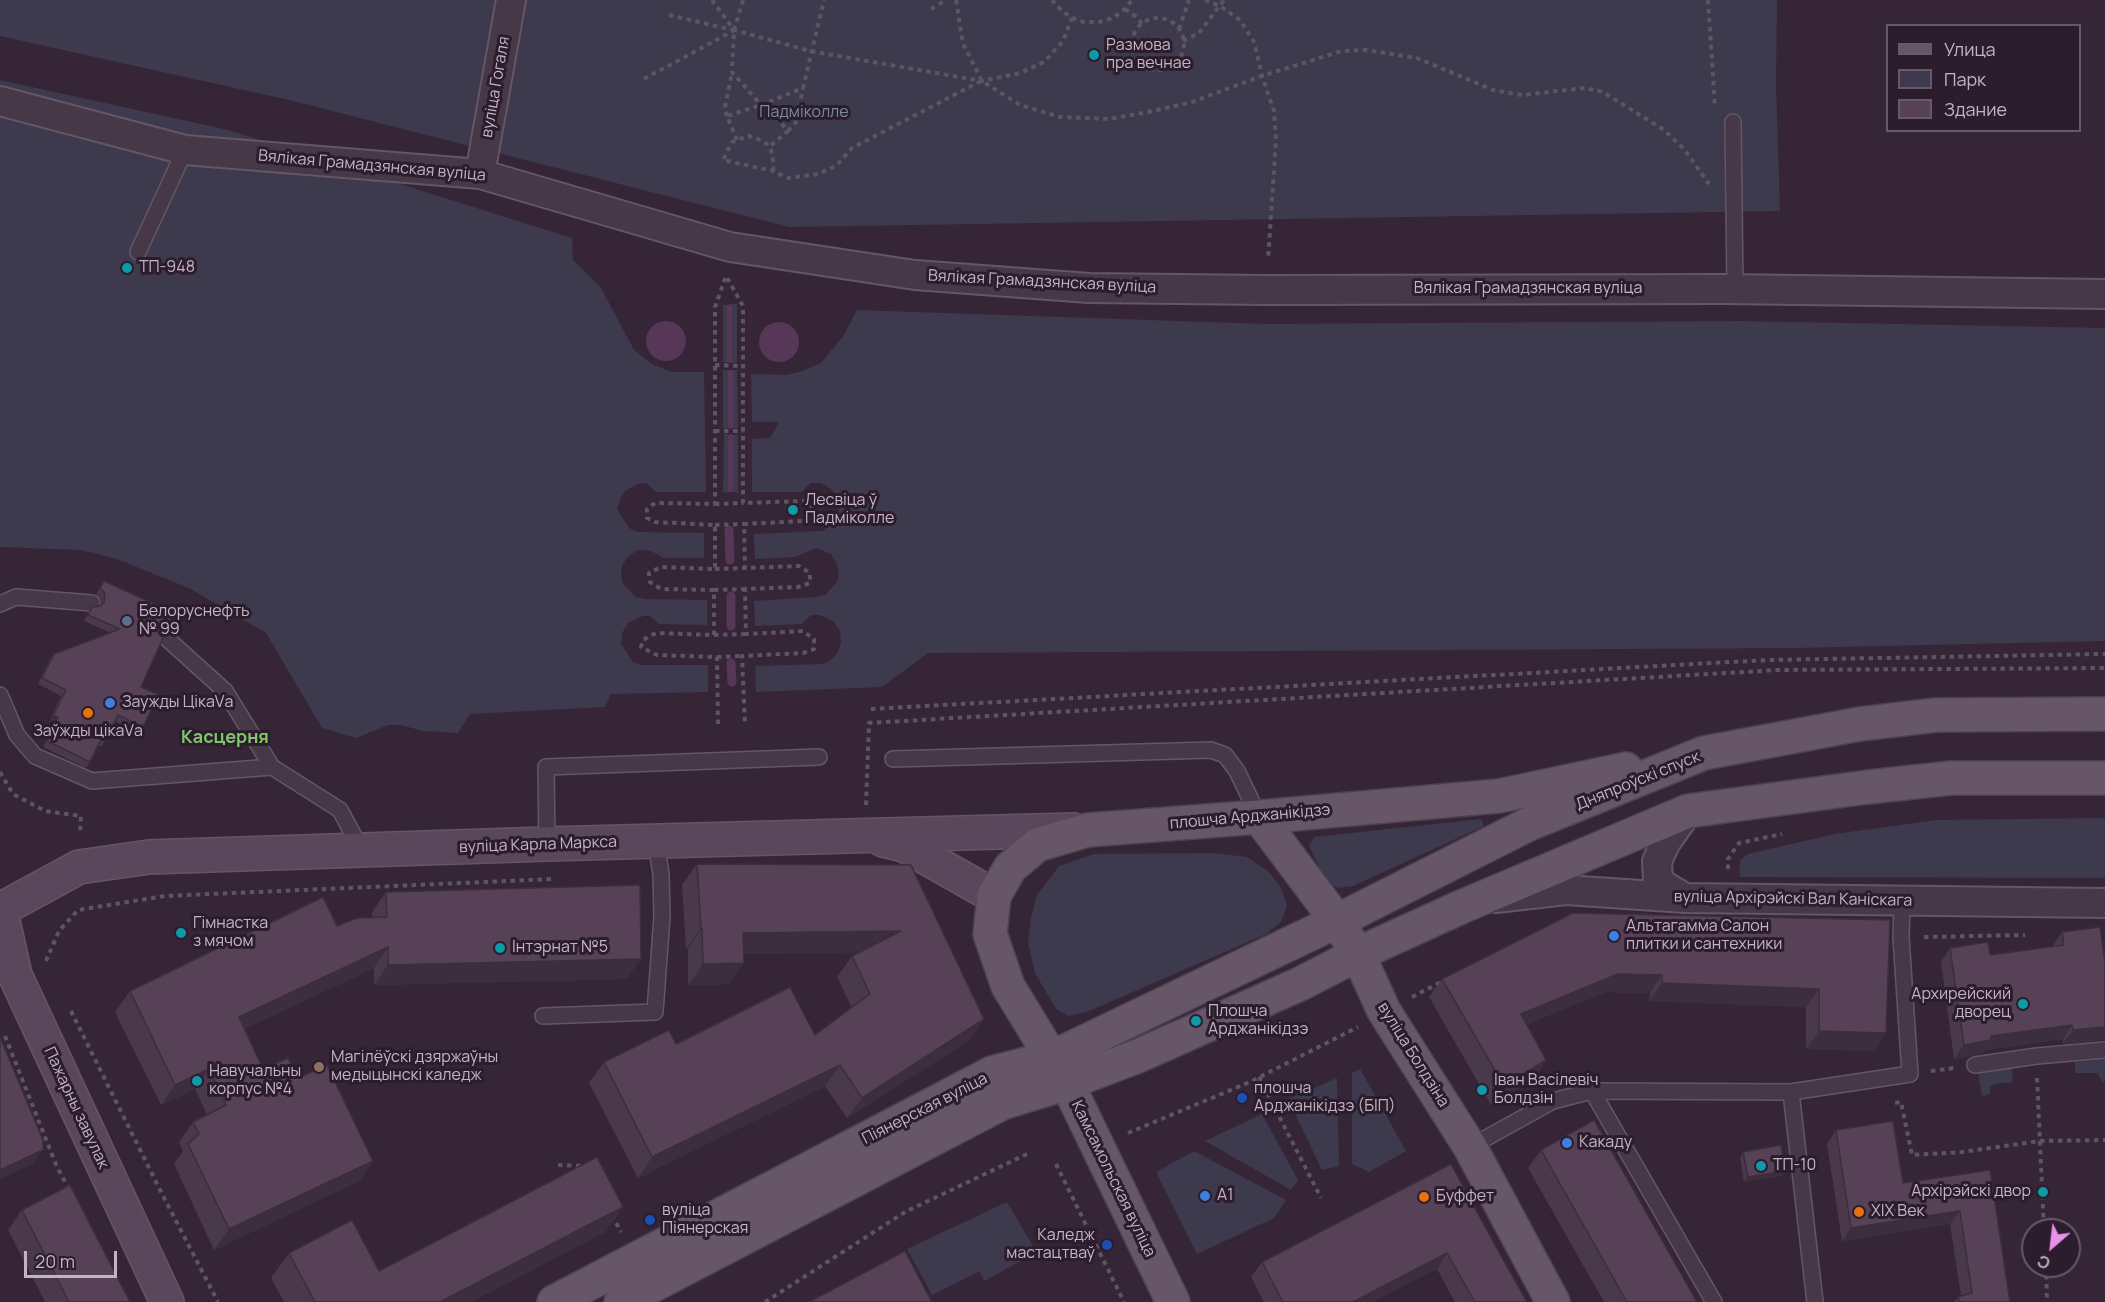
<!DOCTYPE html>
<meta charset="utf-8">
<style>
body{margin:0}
#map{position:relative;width:2105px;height:1302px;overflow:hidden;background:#362537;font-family:Manrope,sans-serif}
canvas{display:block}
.legend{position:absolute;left:1886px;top:24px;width:195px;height:108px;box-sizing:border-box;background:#2c1d2d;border:2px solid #685969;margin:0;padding:8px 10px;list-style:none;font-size:18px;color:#c3b3c4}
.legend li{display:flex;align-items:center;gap:12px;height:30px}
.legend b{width:30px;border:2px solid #685969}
.north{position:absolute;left:2021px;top:1218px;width:60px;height:60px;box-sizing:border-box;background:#2c1d2d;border:2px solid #685969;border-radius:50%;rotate:208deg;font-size:16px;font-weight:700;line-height:24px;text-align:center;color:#c3b3c4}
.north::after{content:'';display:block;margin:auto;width:21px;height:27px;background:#e692ea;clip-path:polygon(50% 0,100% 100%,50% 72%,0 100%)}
.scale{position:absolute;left:24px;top:1251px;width:93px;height:27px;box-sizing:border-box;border:3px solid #c3b3c4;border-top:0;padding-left:8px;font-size:18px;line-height:21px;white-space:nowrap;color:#c3b3c4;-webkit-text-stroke:4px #2c1d2d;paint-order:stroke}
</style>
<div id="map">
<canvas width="2105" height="1302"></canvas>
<ul class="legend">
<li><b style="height:8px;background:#675668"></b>Улица</li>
<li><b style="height:16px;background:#3d3a4d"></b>Парк</li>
<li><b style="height:16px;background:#564157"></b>Здание</li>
</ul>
<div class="north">С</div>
<div class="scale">20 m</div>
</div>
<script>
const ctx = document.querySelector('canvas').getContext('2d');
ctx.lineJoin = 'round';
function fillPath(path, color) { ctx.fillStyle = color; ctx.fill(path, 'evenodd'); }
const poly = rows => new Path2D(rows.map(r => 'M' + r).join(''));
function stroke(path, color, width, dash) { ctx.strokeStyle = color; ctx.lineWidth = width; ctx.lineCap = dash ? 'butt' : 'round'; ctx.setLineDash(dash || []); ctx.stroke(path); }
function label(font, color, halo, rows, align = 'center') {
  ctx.font = font + ' Manrope,sans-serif'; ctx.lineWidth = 6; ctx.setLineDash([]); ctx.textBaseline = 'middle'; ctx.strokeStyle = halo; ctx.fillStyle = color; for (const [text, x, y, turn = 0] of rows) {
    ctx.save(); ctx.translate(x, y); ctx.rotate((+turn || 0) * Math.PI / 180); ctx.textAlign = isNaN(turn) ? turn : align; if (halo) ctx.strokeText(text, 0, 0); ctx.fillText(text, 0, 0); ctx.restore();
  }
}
fillPath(poly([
 [0,0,1777,0,1776,85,1780,211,789,227,289,100,0,36],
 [0,80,228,130,572,238,573,260,601,288,634,350,652,364,672,372,704,372,706,492,656,492,646,483,637,484,625,491,620,499,617,509,629,528,637,532,704,533,704,558,664,558,651,551,638,550,628,556,622,566,621,575,623,584,636,597,645,599,707,600,707,625,659,624,650,616,643,616,628,623,622,633,621,644,633,662,640,665,708,665,708,692,611,694,605,707,470,714,458,733,423,731,401,725,388,725,356,738,322,728,266,633,191,589,117,559,81,550,0,547],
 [732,304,737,304,737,362,732,363],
 [723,305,727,305,727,362,723,362],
 [857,310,1266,324,1740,321,2105,328,2105,641,1794,648,928,653,882,687,756,692,755,666,823,664,830,661,837,653,841,643,840,631,833,621,819,615,811,615,802,624,755,626,754,601,816,597,825,595,837,582,839,574,837,564,831,554,816,548,795,557,755,559,754,534,822,531,830,526,841,507,838,497,832,490,821,483,811,483,801,492,752,492,752,439,770,438,779,422,752,422,751,374,786,375,800,372,821,363,844,335],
 [723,370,728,370,728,428,723,428],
 [733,370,737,370,738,428,733,428],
 [724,434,728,434,728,492,723,493],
 [738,434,738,493,733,492,733,435],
 [2105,818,2105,878,1740,877,1739,867,1741,859,1748,854,1835,834,1937,820],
 [1481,819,1484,826,1353,886,1337,888,1325,880,1309,846,1314,837],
 [1213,853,1247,857,1269,872,1281,888,1287,906,1281,922,1266,934,1087,1012,1068,1016,1056,1009,1035,973,1028,942,1031,918,1037,895,1059,866,1094,854],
 [2105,1059,2105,1081,2102,1082,2098,1073,2075,1073,2075,1062],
 [2012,1068,2013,1082,1994,1084,1990,1087,1990,1094,1982,1096,1978,1071],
 [1360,1069,1406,1151,1369,1172,1352,1164,1352,1073],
 [1337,1078,1339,1166,1322,1170,1288,1099],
 [1262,1114,1298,1180,1291,1190,1205,1141],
 [1194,1151,1286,1200,1274,1218,1197,1254,1156,1172],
 [1007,1202,1033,1246,1028,1257,984,1281,980,1271,932,1295,907,1249]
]), '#3d3a4d');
fillPath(poly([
 [732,304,732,363,727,362,727,305],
 '646 341a20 20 0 1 1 40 0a20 20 0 1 1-40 0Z',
 '759 342a20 20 0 1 1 40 0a20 20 0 1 1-40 0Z',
 [728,370,733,370,733,428,731,429,728,428],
 [731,434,733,435,733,492,728,492,728,435]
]), '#563758');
stroke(poly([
 [729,530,730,560],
 [731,596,731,626],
 [731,663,732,682]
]), '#563758', 9);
const lane = poly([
 [1733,122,1735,289],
 [138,252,185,150],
 [0,604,16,597,92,603],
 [163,635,225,691,272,767,340,810,362,851],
 [0,695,17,735,35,756,92,781,272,767],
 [893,759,1211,750,1225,755,1237,771,1259,817],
 [547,844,546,767,819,757],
 [543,1016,655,1012,662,916,661,874,656,842],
 [1975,1065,2037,1056,2105,1050],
 [1592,1091,1714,1302],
 [1791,1092,1815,1302],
 [1470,1147,1553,1101,1592,1091,1791,1092,1910,1074,1901,937,1902,901]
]);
const street = poly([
 [0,101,185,150,480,174,730,247,915,275,1089,288,1266,290,1723,289,2105,294],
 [480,174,511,0],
 [1496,898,1566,890,1685,898,2105,903],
 [1685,898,1658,882,1657,861,1666,842,1688,811]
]);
const secondary = poly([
 [883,840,904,845,994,896],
 [0,908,15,975,167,1302],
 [0,910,79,867,149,857,547,844,1074,830]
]);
const primary = poly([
 [1259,817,1337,921,1358,954,1384,1011,1470,1147,1553,1302],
 [554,1302,992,1073,1053,1057,1337,921,1529,824,1704,753,1860,724,1936,715,2105,714],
 [621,1302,1002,1103,1067,1083,1138,1056,1300,984,1358,954,1461,907,1688,811,1868,787,1951,778,2105,778],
 [1173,1302,1067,1083,1008,986,990,934,994,896,1010,868,1037,845,1088,830,1259,817,1499,796,1626,769]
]);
stroke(lane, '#655666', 18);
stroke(street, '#655666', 32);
stroke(secondary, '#655666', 36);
stroke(primary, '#504151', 36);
stroke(poly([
 [712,0,734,30,810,51,982,81,1020,73,1044,62,1063,41,1072,18],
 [743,0,734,30,732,72,761,105,803,88,824,0],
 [956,0,963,44,982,81,1020,105,1060,117,1110,119,1153,111,1192,102,1262,76,1342,51,1366,50,1417,58,1493,90,1522,95,1585,88,1603,92,1664,130,1684,149,1709,184],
 [1052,0,1061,10,1072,18,1084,22,1099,22,1113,18,1125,9,1132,0],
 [1205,0,1220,6,1240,20,1254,42,1262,76,1274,111,1276,140,1268,260],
 [1708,0,1715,107],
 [931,9,946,0],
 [1125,9,1135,16,1142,24],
 [669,15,733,30],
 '1132 44a26 26 0 1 1 52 0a26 26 0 1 1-52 0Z',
 [1179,29,1189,0],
 [1183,41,1199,33,1224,0],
 [644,79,733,31],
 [727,116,725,107,732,73],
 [788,131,796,122,803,88],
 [737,140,727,116,761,105,777,118,788,131,769,147],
 [773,171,774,165,771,150,767,144,754,137,748,136,732,142,723,160,773,171,788,178,818,174,836,166,852,148,981,81],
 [715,365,743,366],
 [715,431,743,431],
 [715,504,743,503],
 [715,525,744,524],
 [715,569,745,568],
 [714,590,745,589],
 [714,635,746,634],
 [717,657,742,656],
 [871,709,1768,660,2105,654],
 [718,724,717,657,657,655,641,647,643,640,656,633,714,635,714,590,661,589,650,582,649,573,661,567,715,569,715,525,655,522,647,518,647,509,655,503,715,504,715,307,726,276,743,306,743,503,803,501,814,508,814,517,804,521,744,524,745,568,799,566,810,573,810,583,798,587,745,589,746,634,803,631,814,639,814,649,803,653,742,656,745,724],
 [0,772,13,794,45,811,81,816,80,834],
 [866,805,869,723,1777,670,2105,668],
 [1728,869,1728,859,1739,843,1782,834],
 [1924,937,2025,935],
 [46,961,59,931,78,910,165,896,553,879],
 [1412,997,1443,981],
 [71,1011,160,1190,218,1302],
 [5,1036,57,1167,69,1189],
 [1931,1071,1954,1068],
 [1259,1077,1321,1198],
 [2037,1078,2044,1230],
 [1895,1103,1901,1102,1912,1155,1962,1152,2040,1141,2105,1140],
 [1128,1133,1250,1082,1358,1027],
 [1056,1164,1124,1302],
 [558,1165,584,1166],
 [612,1215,621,1232],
 [2046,1266,2047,1302],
 [765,1302,905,1212,1027,1154]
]), '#5d5466', 4, [4.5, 4.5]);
stroke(lane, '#473848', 15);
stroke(street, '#473848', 28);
stroke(secondary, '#5a475b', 33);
stroke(primary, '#675668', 33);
fillPath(poly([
 [104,581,171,620,167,626,159,626,158,628,141,687,143,727,139,733,115,721,105,741,101,747,98,745,90,762,86,768,43,747,54,723,49,722,61,696,38,684,50,659,54,654,111,633,84,621,92,607,100,605,101,599,96,594],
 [697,864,984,1019,970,1040,847,1118,825,1086,638,1178,589,1083,604,1062,676,1044,815,1035,852,1008,837,977,852,956,859,952,743,954,729,984,688,985,688,949,686,949,682,885],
 [386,892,627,979,374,985,374,968,244,1029,263,1069,298,1078,373,1161,359,1181,214,1250,174,1164,183,1151,179,1142,193,1122,207,1115,195,1089,161,1105,115,1012,130,991,337,926,372,918,372,912],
 [1890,920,1886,1033,1873,1051,1806,1049,1806,1007,1649,1001,1650,993,1606,992,1527,1024,1546,1060,1534,1079,1491,1105,1429,997,1442,979],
 [2062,932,2104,1040,2063,1044,2063,1039,1985,1050,1982,1054,1954,1059,1941,962,1950,948,1990,955,2052,947],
 [1836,1130,1903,1183,1990,1170,2010,1302,1954,1302,1958,1297,1961,1296,1950,1224,1842,1241,1827,1144],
 [1541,1150,1697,1302,1604,1302,1528,1168],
 [1743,1152,1785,1171,1782,1176,1744,1182,1740,1157],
 [623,1207,605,1232,471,1302,284,1302,271,1278,289,1253,379,1271],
 [22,1210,130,1302,45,1302,8,1230],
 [1496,1247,1527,1302,1455,1302,1437,1269,1372,1302,1264,1302,1251,1277,1262,1262]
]), '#4a384b');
fillPath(poly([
 [164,620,171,620,167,626,159,626,154,632],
 [53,716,58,717,54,723,49,722],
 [701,928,702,928,688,949,686,949],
 [901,931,886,952,728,954,743,933],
 [388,947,374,968,225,1038,239,1017],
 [641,959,627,979,374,985,388,965],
 [744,963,729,984,688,985,703,964],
 [1618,974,1662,975,1650,993,1606,992,1509,1032,1521,1014],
 [1662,983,1819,989,1806,1007,1649,1001],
 [984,1019,970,1040,847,1118,862,1098],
 [2072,1025,2063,1039,1985,1050,1982,1054,1954,1059,1964,1045,1991,1036],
 [2105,1027,2105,1039,2104,1040,2063,1044,2073,1030],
 [1819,1031,1886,1033,1873,1051,1806,1049],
 [1546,1060,1534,1079,1491,1105,1504,1086],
 [840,1065,825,1086,638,1178,652,1157],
 [209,1069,195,1089,161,1105,175,1085],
 [43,1150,33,1164,0,1179,0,1170],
 [373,1161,359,1181,214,1250,229,1229],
 [1785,1171,1782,1176,1744,1182,1748,1177],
 [623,1207,605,1232,471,1302,440,1302],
 [1960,1211,1950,1224,1842,1241,1851,1228],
 [1447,1253,1437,1269,1372,1302,1353,1302]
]), '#3c2e3d');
const building = poly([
 [104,581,174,613,171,620,164,620,158,627,158,633,163,638,141,687,159,695,143,727,118,715,105,741,101,739,90,762,47,741,58,717,53,716,66,690,42,678,54,654,120,629,88,615,92,607,100,606,104,602,105,593,100,588,104,581],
 [697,864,911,865,984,1019,862,1098,840,1065,652,1157,604,1062,669,1030,676,1044,790,987,815,1035,870,994,852,956,901,931,743,933,744,963,703,964,702,928,701,928,697,864],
 [640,885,641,959,388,965,388,947,239,1017,263,1069,288,1058,298,1078,327,1065,373,1161,229,1229,188,1144,199,1134,193,1122,226,1105,209,1069,175,1085,130,991,323,897,337,926,357,918,387,917,386,892,640,885],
 [1573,913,1890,920,1886,1033,1819,1031,1819,989,1662,983,1662,975,1618,974,1521,1014,1546,1060,1504,1086,1442,979,1573,913],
 [2100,927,2105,962,2105,1027,2073,1030,2072,1025,1991,1036,1991,1040,1964,1045,1950,948,1988,942,1990,955,2064,945,2062,932,2100,927],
 [0,1037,43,1140,43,1150,0,1170,0,1037],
 [1594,1120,1697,1302,1627,1302,1541,1150,1594,1120],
 [1893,1121,1903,1183,1990,1170,2010,1302,1959,1302,1958,1297,1972,1293,1960,1211,1851,1228,1836,1130,1893,1121],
 [1781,1145,1785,1171,1748,1177,1743,1152,1781,1145],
 [597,1157,623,1207,440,1302,315,1302,289,1253,352,1220,379,1271,597,1157],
 [1451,1164,1496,1247,1527,1302,1475,1302,1447,1253,1353,1302,1283,1302,1262,1262,1451,1164],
 [70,1185,130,1302,69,1302,22,1210,70,1185],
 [905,1251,932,1302,809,1302,905,1251]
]);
fillPath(building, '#564157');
stroke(building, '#3c2e3d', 1.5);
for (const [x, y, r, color] of [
 [1094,55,6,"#0f9aa8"],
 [127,268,6,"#0f9aa8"],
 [793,510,6,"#0f9aa8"],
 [127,621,6,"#5c6f8a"],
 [110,703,6,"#3f7fe0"],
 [88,713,6,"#e8710a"],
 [181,933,6,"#0f9aa8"],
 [1614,936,6,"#3f7fe0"],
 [500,948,6,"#0f9aa8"],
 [2023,1004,6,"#0f9aa8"],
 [1196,1021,6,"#0f9aa8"],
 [319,1067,6,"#8d6e63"],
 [197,1081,6,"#0f9aa8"],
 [1482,1090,6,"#0f9aa8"],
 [1242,1098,6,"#1a4fb4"],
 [1567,1143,6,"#3f7fe0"],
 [1761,1166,6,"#0f9aa8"],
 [2043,1192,6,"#0f9aa8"],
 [1205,1196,6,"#3f7fe0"],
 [1424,1197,6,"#e8710a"],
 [1859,1212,6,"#e8710a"],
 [650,1220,6,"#1a4fb4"],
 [1107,1245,6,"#1a4fb4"]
]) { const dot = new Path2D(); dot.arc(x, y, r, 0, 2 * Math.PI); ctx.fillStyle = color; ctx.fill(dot); stroke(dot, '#2c1d2d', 2); }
label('16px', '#c3b3c4', '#2c1d2d', [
 ["Размова",1106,46],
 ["пра вечнае",1106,64],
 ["ТП-948",139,268],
 ["Лесвіца ў",805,501],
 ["Падміколле",805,519],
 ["Белоруснефть",139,612],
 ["№ 99",139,630],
 ["Заужды ЦікаVа",122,703],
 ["Заўжды цікаVа",88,732,"center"],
 ["Гімнастка",193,924],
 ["з мячом",193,942],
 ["Альтагамма Салон",1626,927],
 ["плитки и сантехники",1626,945],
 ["Інтэрнат №5",512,948],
 ["Архирейский",2011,995,"right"],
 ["дворец",2011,1013,"right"],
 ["Плошча",1208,1012],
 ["Арджанікідзэ",1208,1030],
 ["Магілёўскі дзяржаўны",331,1058],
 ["медыцынскі каледж",331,1076],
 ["Навучальны",209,1072],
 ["корпус №4",209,1090],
 ["Іван Васілевіч",1494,1081],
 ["Болдзін",1494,1099],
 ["плошча",1254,1089],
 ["Арджанікідзэ (БІП)",1254,1107],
 ["Какаду",1579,1143],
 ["ТП-10",1773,1166],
 ["Архірэйскі двор",2031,1192,"right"],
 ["A1",1217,1196],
 ["Буффет",1436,1197],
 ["вуліца",662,1211],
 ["Піянерская",662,1229],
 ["XIX Век",1871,1212],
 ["Каледж",1095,1236,"right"],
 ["мастацтваў",1095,1254,"right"]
], 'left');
label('16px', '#c3b3c4', '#2c1d2d', [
 ["вуліца Гогаля",496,87,-80],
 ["Вялікая Грамадзянская вуліца",372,166,5],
 ["Вялікая Грамадзянская вуліца",1042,282,3],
 ["Вялікая Грамадзянская вуліца",1528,289],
 ["Дняпроўскі спуск",1638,781,-22],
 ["плошча Арджанікідзэ",1250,817,-5],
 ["вуліца Карла Маркса",538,845,-2],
 ["вуліца Архірэйскі Вал Каніскага",1793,899,1],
 ["вуліца Болдзіна",1413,1055,58],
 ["Пажарны завулак",76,1108,65],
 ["Піянерская вуліца",925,1109,-27],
 ["Камсамольская вуліца",1113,1179,64]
]);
label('16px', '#7c8a9d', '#2c1d2d', [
 ["Падміколле",804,113]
]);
label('bold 18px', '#80c66c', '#2c1d2d', [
 ["Касцерня",225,738]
]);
</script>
